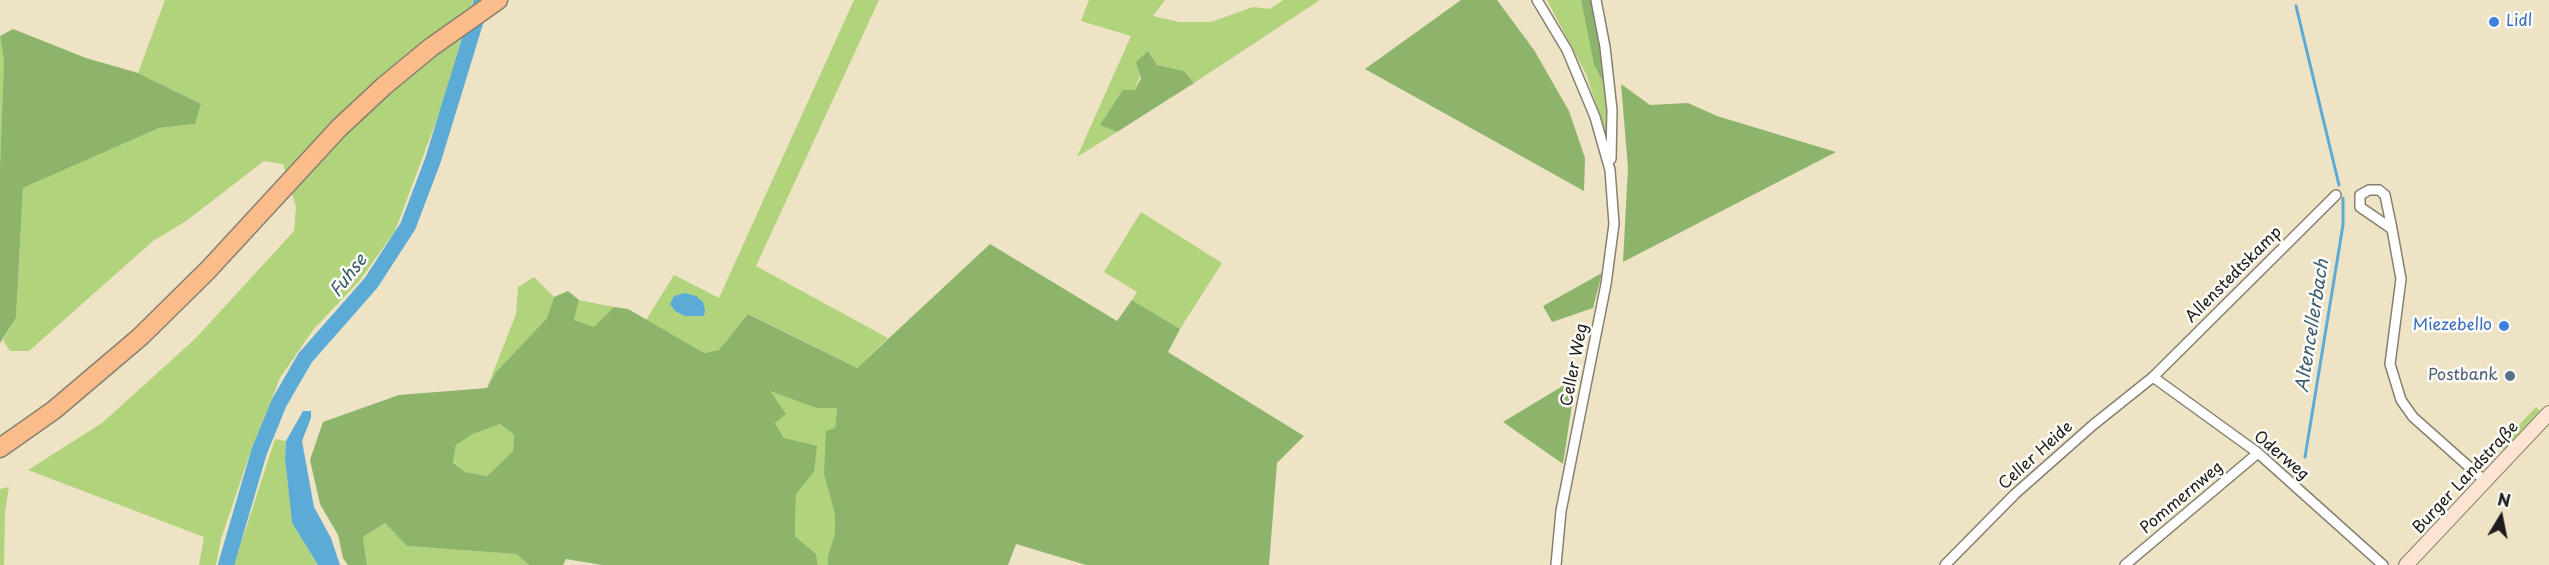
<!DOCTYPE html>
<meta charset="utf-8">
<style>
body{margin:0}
#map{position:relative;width:2549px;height:565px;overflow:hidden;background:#eee3c5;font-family:"Playpen Sans",sans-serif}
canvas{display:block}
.north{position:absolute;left:2471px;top:487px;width:60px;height:60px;-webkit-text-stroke:4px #fdfcf7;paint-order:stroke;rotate:10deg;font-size:16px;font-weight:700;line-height:24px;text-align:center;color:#1c1c1c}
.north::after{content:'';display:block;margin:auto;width:21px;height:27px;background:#1c1c1c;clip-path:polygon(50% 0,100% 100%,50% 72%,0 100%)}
</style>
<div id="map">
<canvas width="2549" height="565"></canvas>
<div class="north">N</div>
</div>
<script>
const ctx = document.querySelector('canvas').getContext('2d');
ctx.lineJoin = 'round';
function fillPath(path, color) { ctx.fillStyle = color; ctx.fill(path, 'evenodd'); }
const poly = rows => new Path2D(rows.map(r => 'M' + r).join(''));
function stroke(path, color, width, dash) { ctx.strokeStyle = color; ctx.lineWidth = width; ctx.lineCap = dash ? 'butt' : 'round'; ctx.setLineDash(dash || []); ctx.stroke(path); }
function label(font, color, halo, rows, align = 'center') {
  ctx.font = font + ' "Playpen Sans",sans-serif'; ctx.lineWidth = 5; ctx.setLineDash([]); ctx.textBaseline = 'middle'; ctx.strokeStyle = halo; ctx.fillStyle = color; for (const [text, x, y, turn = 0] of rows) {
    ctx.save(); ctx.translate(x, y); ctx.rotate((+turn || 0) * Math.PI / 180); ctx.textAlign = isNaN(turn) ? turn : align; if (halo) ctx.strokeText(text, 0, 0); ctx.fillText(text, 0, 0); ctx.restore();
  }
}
fillPath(poly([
 [165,0,473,0,440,111,395,231,360,280,313,330,280,378,249,456,221,539,216,565,199,565,204,537,28,470,102,423,195,339,294,231,296,207,283,164,264,161,186,221,153,241,29,351,10,351,3,340,16,318,23,188,159,128,195,124,201,104,138,73],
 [854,0,879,0,756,266,888,338,857,368,749,314,719,350,703,353,646,320,674,275,719,298],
 [1089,0,1165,0,1153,16,1179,22,1211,22,1253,7,1270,9,1283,0,1320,0,1194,83,1184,71,1157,65,1148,51,1135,90,1100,125,1117,132,1077,157,1131,36,1081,21],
 [1547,0,1581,0,1594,65,1604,84,1601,47,1607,107,1608,140,1586,74],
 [0,35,4,60,0,166],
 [1141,212,1222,263,1180,329,1132,300,1137,292,1104,272],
 [534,277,554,297,547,318,496,372,487,388,516,314,518,287],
 [579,300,614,307,594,328,574,320],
 [768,390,816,408,837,407,835,428,824,473,835,515,835,533,828,556,828,565,818,565,816,554,795,536,796,493,814,472,784,438,775,423],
 [2536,407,2540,411,2504,450,2499,446],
 [500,424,514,435,513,451,487,476,465,472,453,461,456,445,473,434],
 [275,439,286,441,285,458,292,523,318,565,234,565],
 [9,487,5,512,4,565,0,565,0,489],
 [385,523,408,546,516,554,529,565,367,565,363,537]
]), '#b0d37b');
fillPath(poly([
 [1461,0,1497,0,1534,50,1569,111,1585,158,1584,191,1365,69],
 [1581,0,1593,0,1605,86,1594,65],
 [13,29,86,58,138,73,201,104,195,124,159,128,23,188,16,318,0,343,0,166,4,60,0,36],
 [1148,51,1157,65,1184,71,1194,83,1117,132,1100,125,1123,90,1135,90,1141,78,1136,62],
 [1621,84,1650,105,1688,103,1717,116,1836,152,1623,262,1628,168],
 [990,244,1117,321,1132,300,1180,329,1168,352,1304,436,1277,463,1269,565,1086,565,1016,544,1008,565,828,565,828,556,835,533,835,515,824,474,826,431,835,428,837,408,816,408,770,391,786,414,775,423,784,438,817,446,814,472,796,494,795,536,816,554,818,565,602,565,566,559,563,565,529,565,516,554,407,546,385,523,363,537,367,565,348,565,343,558,338,535,320,504,310,460,323,422,399,395,487,388,496,372,547,318,554,297,568,291,579,300,574,320,594,327,614,307,628,309,704,353,719,350,748,314,857,368],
 [500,424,514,435,513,451,487,476,465,472,453,462,456,445,473,434],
 [1602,273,1593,308,1552,322,1543,306],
 [1576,378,1563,464,1503,422]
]), '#8cb56b');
fillPath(poly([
 [685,293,696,296,703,302,705,310,704,316,685,316,675,311,670,304,674,296],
 [303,411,311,411,311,418,302,441,314,507,331,538,340,565,318,565,292,523,285,458,286,441]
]), '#5cabd6');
stroke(poly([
 [2296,6,2339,185],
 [2305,457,2343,225,2343,198]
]), '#5cabd6', 3);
stroke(poly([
 [226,565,259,452,279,403,305,358,371,283,408,226,433,160,482,0]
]), '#5cabd6', 16);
const street = poly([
 [1537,0,1567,50,1595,117,1610,170,1614,224,1606,284,1561,511,1556,565],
 [1596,0,1605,47,1612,110,1611,159],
 [2392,229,2360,207,2360,195,2369,190,2379,190,2385,195,2392,229,2401,279,2390,364,2401,400,2413,417,2485,481],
 [2153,377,2258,453,2383,565],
 [1945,565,2015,494,2093,425,2153,377,2336,195],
 [2125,565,2258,453]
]);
const secondary = poly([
 [2406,565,2549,413]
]);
const highway = poly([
 [0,448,54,410,140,337,208,270,339,128,384,86,430,48,498,0]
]);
stroke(street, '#858070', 12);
stroke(secondary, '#858070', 16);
stroke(highway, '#858070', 21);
stroke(street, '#fff', 9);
stroke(secondary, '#fde4d0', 14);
stroke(highway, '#f9bc8a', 18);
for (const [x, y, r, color] of [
 [2494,22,6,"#3f7fe0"],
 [2504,326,6,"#3f7fe0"],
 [2510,376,6,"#5c6f8a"]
]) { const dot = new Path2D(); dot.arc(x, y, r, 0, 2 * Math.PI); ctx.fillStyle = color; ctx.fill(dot); stroke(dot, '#fdfcf7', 2); }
label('16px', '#366cbe', '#fdfcf7', [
 ["Lidl",2506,22],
 ["Miezebello",2492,326,"right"]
], 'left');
label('16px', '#1c1c1c', '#fdfcf7', [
 ["Allenstedtskamp",2234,275,-45],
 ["Celler Weg",1575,365,-79],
 ["Celler Heide",2036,456,-42],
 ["Oderweg",2281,456,40],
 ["Burger Landstraße",2466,478,-47],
 ["Pommernweg",2182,498,-40]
]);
label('16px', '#4e5e75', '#fdfcf7', [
 ["Postbank",2498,376]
], 'right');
label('italic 18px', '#395c70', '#fdfcf7', [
 ["Fuhse",349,276,-52],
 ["Altencellerbach",2313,326,-81]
]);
</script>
